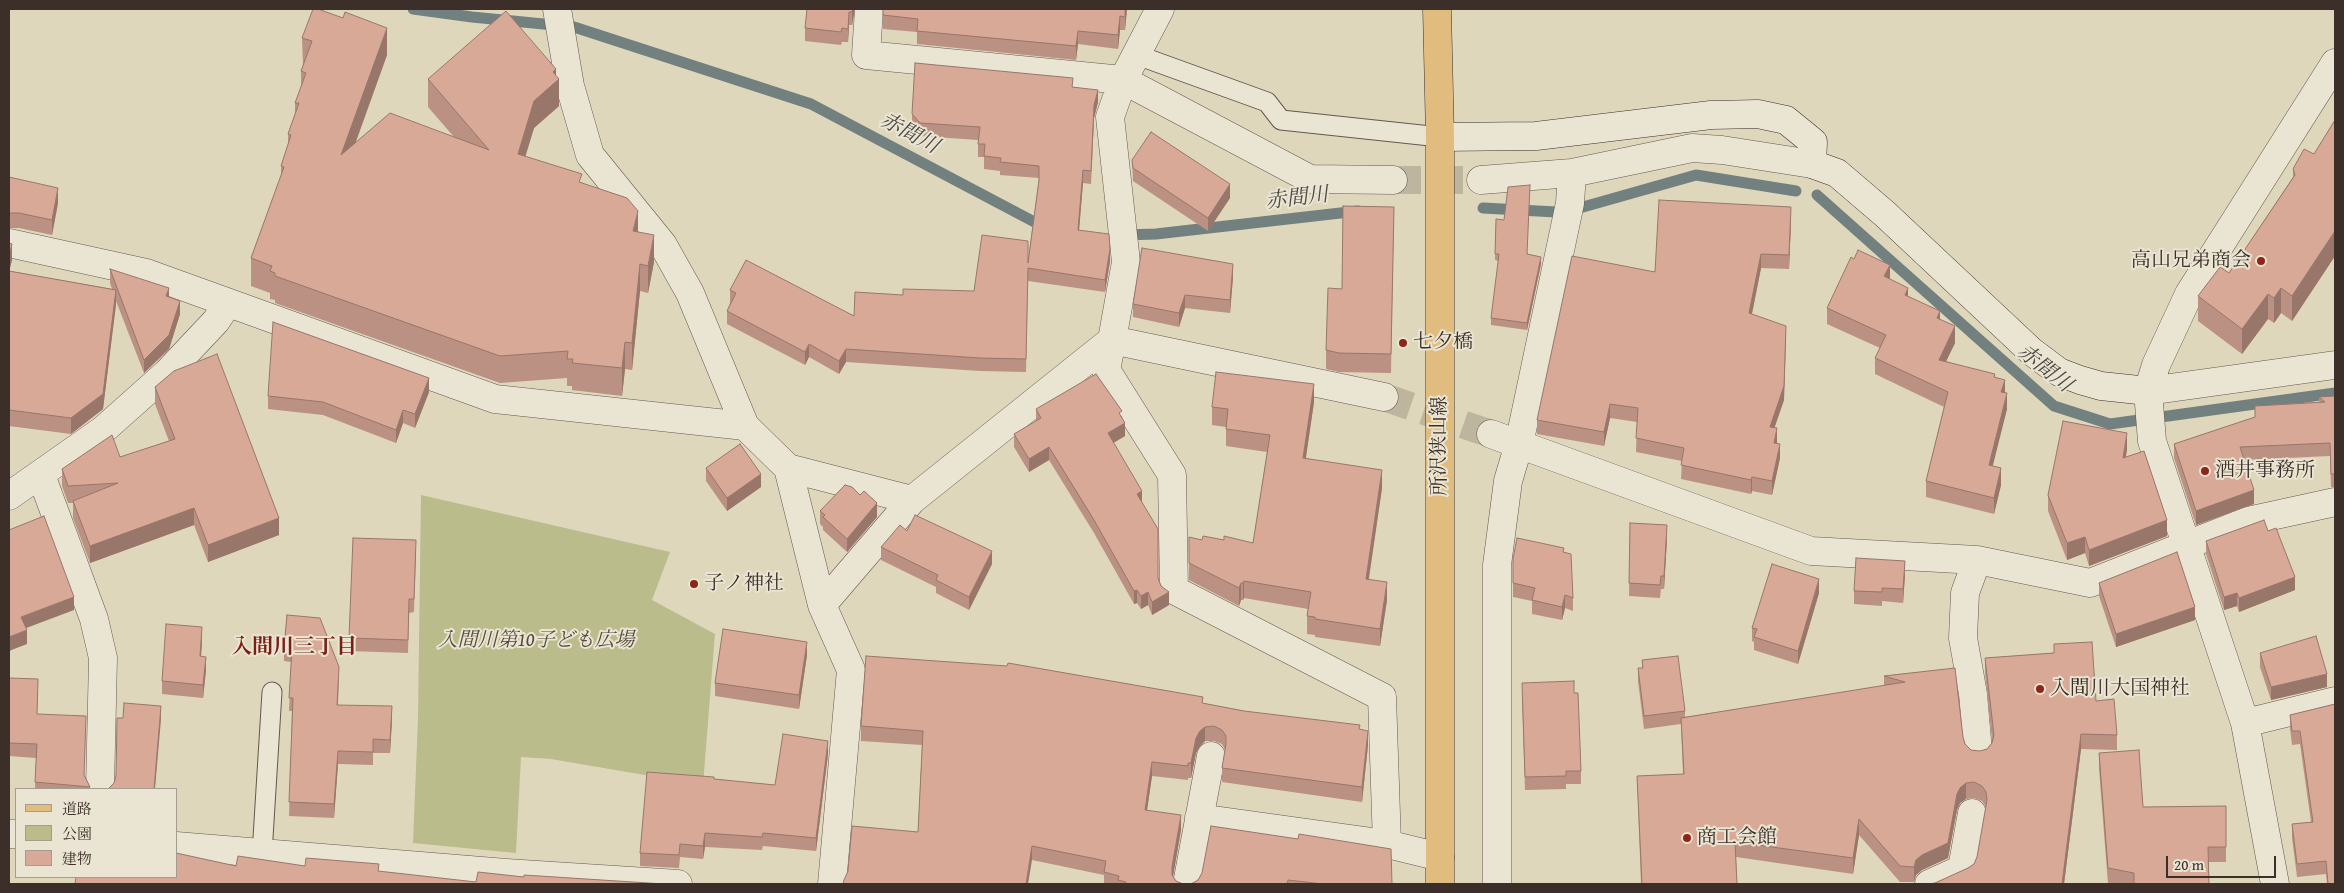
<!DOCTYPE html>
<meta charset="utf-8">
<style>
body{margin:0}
#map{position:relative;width:2344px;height:893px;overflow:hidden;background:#dfd7bc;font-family:"Gentium Book Plus","Noto Serif JP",serif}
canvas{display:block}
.frame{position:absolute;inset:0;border:10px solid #3c2e28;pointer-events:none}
.legend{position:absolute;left:15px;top:788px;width:162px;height:90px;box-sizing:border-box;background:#eae5d3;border:1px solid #a49c8f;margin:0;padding:6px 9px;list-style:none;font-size:15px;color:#3c2e28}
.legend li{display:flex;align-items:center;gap:10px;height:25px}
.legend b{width:25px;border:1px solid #a49c8f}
.scale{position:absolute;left:2166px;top:856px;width:110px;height:22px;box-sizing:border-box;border:2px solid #3c2e28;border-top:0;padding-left:6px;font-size:15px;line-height:18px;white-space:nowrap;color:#3c2e28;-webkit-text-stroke:4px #eae5d3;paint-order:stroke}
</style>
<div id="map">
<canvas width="2344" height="893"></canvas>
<div class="frame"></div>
<ul class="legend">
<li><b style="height:6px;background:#e0bc7e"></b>道路</li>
<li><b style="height:14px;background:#babc8b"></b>公園</li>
<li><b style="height:14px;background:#d9a998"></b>建物</li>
</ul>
<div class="scale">20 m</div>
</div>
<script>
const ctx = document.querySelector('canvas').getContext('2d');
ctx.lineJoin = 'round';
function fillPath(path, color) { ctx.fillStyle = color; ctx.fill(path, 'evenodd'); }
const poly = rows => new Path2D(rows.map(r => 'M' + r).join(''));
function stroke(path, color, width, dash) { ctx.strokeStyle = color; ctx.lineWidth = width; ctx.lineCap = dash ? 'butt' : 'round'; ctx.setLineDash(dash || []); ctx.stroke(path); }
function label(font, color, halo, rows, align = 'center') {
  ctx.font = font + ' "Gentium Book Plus","Noto Serif JP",serif'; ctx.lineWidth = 4; ctx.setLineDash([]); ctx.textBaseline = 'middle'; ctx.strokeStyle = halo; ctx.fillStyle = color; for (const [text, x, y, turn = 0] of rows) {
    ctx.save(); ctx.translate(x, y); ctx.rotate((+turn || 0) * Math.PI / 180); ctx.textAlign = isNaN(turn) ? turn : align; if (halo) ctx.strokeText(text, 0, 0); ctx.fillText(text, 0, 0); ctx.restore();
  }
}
fillPath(poly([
 [421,495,670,552,652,600,715,634,703,785,551,759,521,757,516,853,413,843,418,718]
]), '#babc8b');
stroke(poly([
 [413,9,472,17,574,27,811,104,1042,226,1047,227],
 [1817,195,2054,406,2110,424,2335,393],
 [1483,208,1556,212],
 [1576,209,1696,175,1796,191],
 [1123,235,1156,234,1358,211]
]), '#72807f', 11);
stroke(poly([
 [1393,180,1481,180],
 [1384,397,1491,434]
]), '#beb59e', 28, [28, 14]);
const lane = poly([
 [1137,55,1267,102,1281,120,1440,137],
 [262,854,272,692]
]);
const street = poly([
 [557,9,570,86,590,155,663,245,690,293,745,426,788,468,912,500],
 [869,9,866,55,1123,80,1310,179,1393,180],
 [1481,180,1572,173,1692,148,1722,150,1812,164],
 [9,243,146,273,495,399,745,426],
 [2148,391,2335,365],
 [1384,397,1112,340,1106,370,1172,475,1174,590,1382,697,1387,844,1440,857],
 [1491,434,1811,551,1977,560,2090,583,2248,521,2335,502],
 [788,468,822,605,851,670,832,884],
 [41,475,94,619,103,658,100,789],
 [9,496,103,430,167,373,216,321,228,303],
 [1977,560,1965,593,1963,638,1973,694,1978,751],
 [822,605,912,500,1112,340,1126,262,1110,117,1123,80,1160,9],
 [2245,723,2335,701],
 [1199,818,1394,845],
 [9,834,16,834],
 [176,846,506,873,678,884],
 [1187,884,1211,756],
 [1497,884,1497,565,1508,481,1519,444,1570,203,1572,173],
 [1929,884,1962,869,1972,813],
 [2275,884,2245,723,2152,441,2148,391,2156,365,2189,294,2335,63]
]);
const secondary = poly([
 [1440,137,1536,136,1711,115,1758,114,1786,120,1813,142,1812,164,1837,173,1885,214,2031,351,2059,372,2080,380,2101,386,2148,391]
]);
const primary = poly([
 [1437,9,1440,137,1440,884]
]);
stroke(lane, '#65584d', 21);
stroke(street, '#65584d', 29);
stroke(secondary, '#3c2e28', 29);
stroke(primary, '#3c2e28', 29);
stroke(lane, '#eae5d3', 19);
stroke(street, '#eae5d3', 28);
stroke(secondary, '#eae5d3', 28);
stroke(primary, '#e0bc7e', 28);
fillPath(poly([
 [807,9,855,9,852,25,849,25,848,42,842,42,841,45,805,41,805,28],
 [883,9,1127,9,1125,30,1120,30,1118,49,1078,44,1076,60,917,44,917,32,883,29],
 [302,38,387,55,356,142,454,137,428,107,428,79,556,75,559,106,534,128,525,156,582,183,638,231,654,262,648,293,640,291,632,370,625,369,622,396,572,390,572,386,567,386,567,378,500,383,275,303,275,300,270,299,270,293,251,286,251,258,281,176,281,166,288,145,288,134,295,114,295,103,301,89,301,71,303,65],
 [1073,87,1098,102,1094,118,1091,184,1083,183,1079,230,1110,261,1105,292,1028,281,1026,372,980,371,846,362,839,374,809,357,805,365,727,324,727,311,730,303,730,290,854,316,903,295,974,291,1028,260,1039,178,1000,175,1000,171,984,169,984,157,978,157,978,140,920,136,912,127,912,114],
 [2335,120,2335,256,2292,321,2281,313,2274,323,2268,319,2242,354,2198,321,2198,296,2229,273,2293,177,2293,169,2314,154],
 [1132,160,1230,198,1208,231,1133,181],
 [9,177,58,203,52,235,19,228,9,228],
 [1394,207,1391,373,1339,372,1326,369,1326,350,1342,289],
 [1496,219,1528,254,1541,264,1527,330,1491,325,1491,318,1499,261,1495,260],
 [1791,221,1789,269,1761,268,1752,314,1786,340,1784,400,1774,428,1780,458,1772,495,1752,491,1751,494,1681,479,1682,461,1636,452,1637,422,1610,418,1604,446,1537,434,1537,420,1655,272],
 [9,243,12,260,9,271,112,289,110,283,110,269,169,297,180,314,169,349,144,373,116,301,103,409,71,434,9,426],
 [1854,259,1890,279,1908,296,1940,320,1955,343,1946,361,1995,377,2005,392,2007,409,1992,466,2001,485,1994,514,1926,497,1926,481,1944,407,1875,374,1875,358,1880,348,1827,324,1827,308],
 [1233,277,1230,313,1185,308,1179,327,1133,317,1133,304],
 [155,387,279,535,208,562,194,525,90,563,73,518,73,503,68,503,62,486,62,469,120,457,169,441,155,404],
 [429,392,415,428,403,423,396,443,323,415,268,409,268,396],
 [2335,396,2335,487,2331,487,2330,456,2244,460,2254,504,2196,525,2174,458,2174,444,2255,418,2255,406,2319,402,2319,397],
 [1314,402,1306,458,1382,488,1369,579,1387,600,1380,646,1315,637,1315,635,1307,634,1307,616,1308,609,1244,598,1243,600,1241,600,1239,606,1189,580,1189,537,1202,540,1224,540,1253,543,1267,452,1226,446,1226,427,1212,425,1212,407],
 [1036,409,1122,416,1125,436,1113,443,1142,503,1158,578,1169,605,1152,615,1148,605,1141,609,1137,603,1134,604,1094,533,1049,460,1029,472,1014,447,1014,434,1036,421],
 [2127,449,2126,457,2167,536,2089,566,2085,553,2067,560,2048,511,2048,495],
 [706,468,761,487,727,511,706,481],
 [820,511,877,517,847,552,823,530,823,527,820,524],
 [1630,523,1667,539,1664,589,1661,589,1660,598,1629,596],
 [907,531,992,564,969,610,936,593,936,587,881,560,881,547],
 [2268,531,2295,590,2239,612,2237,606,2224,610,2206,554,2206,541],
 [1564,553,1573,598,1573,611,1565,608,1562,620,1532,614,1532,601,1513,597,1513,559],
 [416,554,414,612,409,613,408,653,349,651,349,638],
 [1905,575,1903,603,1882,601,1882,606,1854,604,1854,591],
 [2099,583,2195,620,2116,647,2099,596],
 [1819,593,1798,664,1754,650,1754,642,1752,641,1752,628],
 [287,615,339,680,338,705,392,720,390,753,373,753,373,765,338,764,334,818,289,816,292,711,289,711,291,662,284,661,284,648],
 [202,641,201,656,206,670,203,698,162,694,162,681],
 [2054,644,2096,701,2117,735,2117,750,2081,749,2064,884,1935,883,1968,868,1974,864,1977,857,1986,807,1982,801,1974,798,1966,799,1960,803,1957,810,1948,858,1922,870,1916,875,1914,882,1900,882,1859,835,1853,874,1736,857,1737,884,1641,884,1637,776,1683,774,1681,724,1644,729,1638,681,1638,668,1642,668,1642,660,1685,711,1685,717,1884,686,1884,676,1955,668,1963,737,1965,744,1971,750,1980,751,1987,749,1992,743,1992,740,1985,673,1985,658,2054,653],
 [2260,653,2327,687,2271,700,2260,667],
 [807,655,799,709,715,696,715,683],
 [9,678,38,692,37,714,85,776,90,787,90,789,35,789,36,758,9,756],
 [1574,693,1581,771,1581,784,1566,784,1566,789,1525,790,1522,696],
 [1203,703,1244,711,1360,730,1368,745,1362,802,1222,782,1222,768,1225,750,1222,744,1214,741,1205,741,1200,746,1196,753,1191,778,1188,778,1188,780,1152,776,1147,810,1181,830,1173,876,1176,881,1183,884,1104,884,1104,875,1032,860,918,832,922,745,861,741,861,726],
 [2335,704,2335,884,2327,884,2326,874,2297,877,2292,838,2292,824,2311,822,2300,744,2292,745,2290,728,2290,715],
 [2099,753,2143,807,2226,806,2226,862,2209,862,2209,884,2108,884,2099,769],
 [828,754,816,851,763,846,762,850,705,847,703,859,680,857,679,868,640,866,640,853,714,779,775,785],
 [1202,873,1392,884,1191,884,1198,880]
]), '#bb9183');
fillPath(poly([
 [853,9,855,9,852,25,852,12],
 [1125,9,1127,9,1125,30],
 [849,12,849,25,848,42,848,29],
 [1120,16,1120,30,1118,49,1118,35],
 [387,28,387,55,341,182,341,155],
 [1078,31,1078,44,1076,60,1076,46],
 [556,69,556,81,559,79,559,106,534,128,518,181,518,154,534,101,553,72],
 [1098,90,1098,102,1094,118,1091,184,1094,105],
 [1083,170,1083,183,1078,243,1078,230],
 [1230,184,1230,198,1208,231,1208,218],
 [58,188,58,203,52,235,52,220],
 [1791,207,1791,221,1789,269,1789,255],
 [638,211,638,238,633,231],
 [2335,231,2335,256,2292,321,2292,296],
 [654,235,654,262,648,293,648,266],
 [12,244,12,260,9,272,9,257],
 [1110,249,1110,261,1105,292,1105,280],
 [1761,254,1761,268,1749,328,1749,313],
 [1541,257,1541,264,1527,330,1527,323],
 [640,264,640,291,632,370,632,343],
 [1233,264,1233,277,1230,313,1230,300],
 [1890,265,1890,281,1884,276],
 [169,288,169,301,166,296],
 [1908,288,1908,304,1905,295],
 [2281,288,2281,313,2274,323,2274,298],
 [116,290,116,305,103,409,71,434,71,418],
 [2268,294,2268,319,2242,354,2242,329],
 [1185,295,1185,308,1179,327,1179,313],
 [180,301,180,314,169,349,144,373,144,360],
 [1940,311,1940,328,1937,318],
 [1786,326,1784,400,1770,441,1770,427],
 [1955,326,1955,343,1939,376,1939,360],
 [625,342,625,369,622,396,622,368],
 [809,344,809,357,805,365,805,352],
 [846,349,846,362,839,374,839,361],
 [429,378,429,392,415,428,415,414],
 [2005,380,2005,396,2001,392],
 [1314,384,1314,402,1303,476,1303,458],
 [2007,393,2007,409,1989,481,1989,465],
 [1610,404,1610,418,1604,446,1604,432],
 [403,410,403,423,396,443,396,430],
 [1125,423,1125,436,1108,446,1108,433],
 [1777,428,1777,442,1774,457,1774,443],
 [2127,433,2127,449,2123,474,2123,458],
 [1780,444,1780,458,1772,495,1772,481],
 [1049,447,1049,460,1029,472,1029,459],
 [2001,468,2001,485,1994,514,1994,498],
 [1382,470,1382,488,1366,596,1366,579],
 [761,474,761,487,727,511,727,498],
 [1752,477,1752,491,1751,494,1751,480],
 [2254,490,2254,504,2196,525,2196,511],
 [1142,491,1142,504,1137,494],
 [877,503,877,517,847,552,847,539],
 [194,508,194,525,90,563,90,546],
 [279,518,279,535,208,562,208,545],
 [2167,520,2167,536,2089,566,2089,550],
 [1667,525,1667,539,1664,589,1664,576],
 [2085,537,2085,553,2067,560,2067,543],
 [992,551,992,564,969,610,969,597],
 [1905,561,1905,575,1903,603,1903,589],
 [2295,577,2295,590,2239,612,2239,598],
 [1819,579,1819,593,1798,664,1798,651],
 [1244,581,1244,598,1243,600,1243,583],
 [1387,582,1387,600,1380,646,1380,629],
 [1241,583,1241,600,1239,606,1239,588],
 [1137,590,1137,603,1134,604,1134,591],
 [1148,592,1148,605,1141,609,1141,596],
 [1169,592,1169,605,1152,615,1152,602],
 [2237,593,2237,606,2224,610,2224,597],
 [1565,595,1565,608,1562,620,1562,607],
 [74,597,74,610,21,630,21,617],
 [2195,607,2195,620,2116,647,2116,634],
 [202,627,202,641,200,669,200,656],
 [27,630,27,644,9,651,9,637],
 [807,642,807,655,799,709,799,695],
 [206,657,206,670,203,698,203,685],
 [2327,674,2327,687,2271,700,2271,687],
 [161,706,161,719,155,789,154,789],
 [392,706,392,720,390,753,390,740],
 [1205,727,1205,741,1200,746,1196,753,1191,778,1191,763,1196,738,1200,731],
 [1368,731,1368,745,1362,802,1362,787],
 [2081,734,2081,749,2064,884,2062,884],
 [828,741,828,754,816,851,816,838],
 [338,751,338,764,334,818,334,804],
 [1152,762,1152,776,1145,824,1145,810],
 [1966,783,1966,799,1960,803,1957,810,1948,858,1922,870,1916,875,1914,882,1914,867,1916,860,1957,794,1960,788],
 [1181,815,1181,830,1172,882,1172,867],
 [1859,819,1859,835,1853,874,1853,858],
 [705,833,705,847,703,859,703,846],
 [1032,846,1032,860,1028,884,1026,884]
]), '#98766a');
const building = poly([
 [313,9,318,9,343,18,345,12,387,28,341,155,390,113,489,150,428,79,506,11,556,69,553,72,559,79,534,101,518,154,582,174,579,182,627,198,638,211,633,231,654,235,648,266,640,264,632,343,625,342,622,368,572,363,573,359,567,359,568,351,500,356,275,276,275,273,270,271,272,266,251,258,284,167,281,166,291,135,288,134,299,103,295,103,306,73,301,71,312,41,302,38,313,9],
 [807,9,853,9,852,12,849,12,848,29,842,28,841,32,805,28,807,9],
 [883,9,1125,9,1125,17,1120,16,1118,35,1078,31,1076,46,917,31,918,19,883,15,883,9],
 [915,63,1073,78,1072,87,1098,90,1094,105,1091,171,1083,170,1078,230,1109,234,1110,249,1105,280,1028,268,1026,359,980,358,846,349,839,361,809,344,805,352,727,311,736,293,730,290,746,260,854,316,855,292,903,295,903,289,974,291,982,235,1028,241,1028,263,1039,180,1039,166,1000,162,1001,158,984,156,985,144,978,144,980,127,920,123,912,114,915,63],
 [2335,120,2335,231,2292,296,2281,288,2274,298,2268,294,2242,329,2198,296,2220,267,2229,273,2295,175,2293,169,2304,149,2314,154,2335,120],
 [1151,132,1230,184,1208,218,1133,168,1132,160,1151,132],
 [9,177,58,188,52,220,19,213,9,213,9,177],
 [1530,185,1527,254,1541,257,1527,323,1491,318,1499,254,1495,254,1496,219,1504,220,1508,187,1530,185],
 [1659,200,1791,207,1789,255,1761,254,1749,313,1786,326,1784,386,1770,427,1777,428,1774,443,1780,444,1772,481,1752,477,1751,480,1681,465,1684,448,1636,438,1638,408,1610,404,1604,432,1537,420,1572,256,1655,272,1659,200],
 [1343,206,1394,207,1391,354,1339,353,1326,350,1328,288,1342,289,1343,206],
 [9,243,12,244,9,257,9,243],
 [1142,248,1233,264,1230,300,1185,295,1179,313,1133,304,1142,248],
 [1858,250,1890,265,1884,276,1908,288,1905,295,1940,311,1937,318,1955,326,1939,360,1995,374,1994,377,2005,380,2001,392,2007,393,1989,465,2001,468,1994,498,1926,481,1948,392,1875,358,1886,335,1827,308,1851,257,1854,259,1858,250],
 [110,269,169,288,166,296,180,301,169,335,144,360,110,269],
 [9,271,116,290,103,394,71,418,9,410,9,271],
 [273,322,429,378,415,414,403,410,396,430,323,402,268,396,273,322],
 [217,354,279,518,208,545,194,508,90,546,73,501,118,483,68,486,62,469,112,435,120,457,175,439,155,387,174,371,217,354],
 [1216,372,1314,384,1303,458,1382,470,1366,579,1387,582,1380,629,1315,619,1315,617,1307,616,1311,592,1244,581,1243,583,1241,583,1239,588,1189,563,1189,537,1202,540,1203,536,1224,540,1224,536,1253,543,1270,435,1226,429,1228,409,1212,407,1216,372],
 [1096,374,1122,411,1119,413,1125,423,1108,433,1142,491,1137,494,1158,529,1158,578,1161,586,1169,592,1152,602,1148,592,1141,596,1137,590,1134,591,1094,520,1049,447,1029,459,1014,434,1041,418,1036,409,1096,374],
 [2335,396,2335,474,2331,474,2330,443,2240,447,2254,490,2196,511,2174,444,2255,417,2255,406,2325,402,2319,397,2335,396],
 [2063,421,2127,433,2123,458,2144,451,2167,520,2089,550,2085,537,2067,543,2048,495,2063,421],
 [740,444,761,474,727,498,706,468,740,444],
 [845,485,852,487,860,495,864,491,877,503,847,539,823,517,825,515,820,511,845,485],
 [915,515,992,551,969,597,936,580,938,575,881,547,900,525,907,531,915,515],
 [44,516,74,597,21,617,27,630,9,637,9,530,44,516],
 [2264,520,2268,531,2276,528,2295,577,2239,598,2237,593,2224,597,2206,541,2264,520],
 [1630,523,1667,525,1664,576,1661,576,1660,585,1629,583,1630,523],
 [353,538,416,540,414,599,409,599,408,640,349,638,353,538],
 [1517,538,1564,548,1563,552,1571,554,1573,598,1565,595,1562,607,1532,600,1535,588,1513,583,1513,559,1517,538],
 [2177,552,2195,607,2116,634,2099,583,2177,552],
 [1856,558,1905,561,1903,589,1882,588,1882,592,1854,591,1856,558],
 [1772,564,1819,579,1798,651,1754,637,1757,629,1752,628,1772,564],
 [287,615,320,618,339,667,337,705,392,706,390,740,373,739,373,752,338,751,334,804,289,802,293,698,289,698,292,649,284,648,287,615],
 [166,624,202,627,200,656,206,657,203,685,162,681,166,624],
 [723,629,807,642,799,695,715,683,723,629],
 [2316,636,2327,674,2271,687,2260,653,2316,636],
 [2092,642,2096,701,2114,699,2117,735,2081,734,2062,884,1928,884,1935,883,1968,868,1974,864,1977,857,1987,800,1986,792,1982,786,1974,782,1966,783,1960,788,1957,794,1948,843,1922,855,1916,860,1914,867,1900,866,1859,819,1853,858,1735,842,1737,884,1642,884,1637,776,1684,774,1681,718,1905,682,1884,676,1955,668,1963,737,1965,744,1971,750,1980,751,1987,749,1992,743,1994,735,1985,658,2054,653,2054,644,2092,642],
 [866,656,1007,666,1008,663,1203,697,1202,703,1244,711,1360,725,1359,729,1368,731,1362,787,1222,768,1226,744,1226,736,1222,730,1214,726,1205,727,1200,731,1196,738,1191,763,1188,763,1188,766,1152,762,1145,810,1181,815,1172,867,1172,875,1176,881,1183,884,1126,884,1126,882,1118,880,1119,876,1104,872,1106,861,1032,846,1026,884,843,884,844,880,848,871,852,826,918,832,923,731,861,726,866,656],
 [1678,656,1685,711,1644,716,1638,668,1643,668,1642,660,1678,656],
 [9,678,38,679,37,714,86,716,84,775,90,787,35,782,37,744,9,743,9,678],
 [1574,681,1574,693,1578,693,1581,771,1566,771,1566,776,1525,777,1522,683,1574,681],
 [124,703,161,706,154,789,108,789,114,783,116,776,117,718,123,718,124,703],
 [2335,704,2335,884,2328,884,2326,861,2297,864,2292,824,2313,822,2300,731,2292,731,2290,715,2335,704],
 [783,734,828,741,816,838,763,833,762,837,705,833,703,846,680,844,679,855,640,853,647,772,714,777,714,779,775,785,783,734],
 [2139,750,2143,807,2226,806,2226,847,2208,847,2209,884,2134,884,2134,873,2108,868,2099,753,2139,750],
 [1211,826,1298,839,1299,834,1391,849,1392,884,1323,884,1288,880,1287,884,1191,884,1198,880,1202,873,1211,826],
 [176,853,236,866,238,856,305,866,306,858,367,863,379,864,378,871,476,882,478,872,524,877,524,875,664,884,75,884,76,877,176,877,176,853]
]);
fillPath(building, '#d9a998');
stroke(building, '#98766a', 1);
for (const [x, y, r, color] of [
 [2261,261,5,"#8f2418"],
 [1403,343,5,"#8f2418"],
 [2205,471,5,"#8f2418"],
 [694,584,5,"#8f2418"],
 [2040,689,5,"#8f2418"],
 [1687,838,5,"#8f2418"]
]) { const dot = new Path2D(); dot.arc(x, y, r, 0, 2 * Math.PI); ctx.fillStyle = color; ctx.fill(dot); stroke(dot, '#eae5d3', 2); }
label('20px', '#3c2e28', '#eae5d3', [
 ["高山兄弟商会",2251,261,"right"],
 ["七夕橋",1413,343],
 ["酒井事務所",2215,471],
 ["子ノ神社",704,584],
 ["入間川大国神社",2050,689],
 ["商工会館",1697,838]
], 'left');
label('20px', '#3c2e28', '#eae5d3', [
 ["所沢狭山線",1440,446,-90]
]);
label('italic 20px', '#554a3c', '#eae5d3', [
 ["入間川第10子ども広場",536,641]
]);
label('italic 21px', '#4e4945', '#eae5d3', [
 ["赤間川",909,134,28],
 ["赤間川",1297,199,-7],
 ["赤間川",2044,369,38]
]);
label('bold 21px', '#7a1f14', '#eae5d3', [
 ["入間川三丁目",294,648]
]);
</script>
